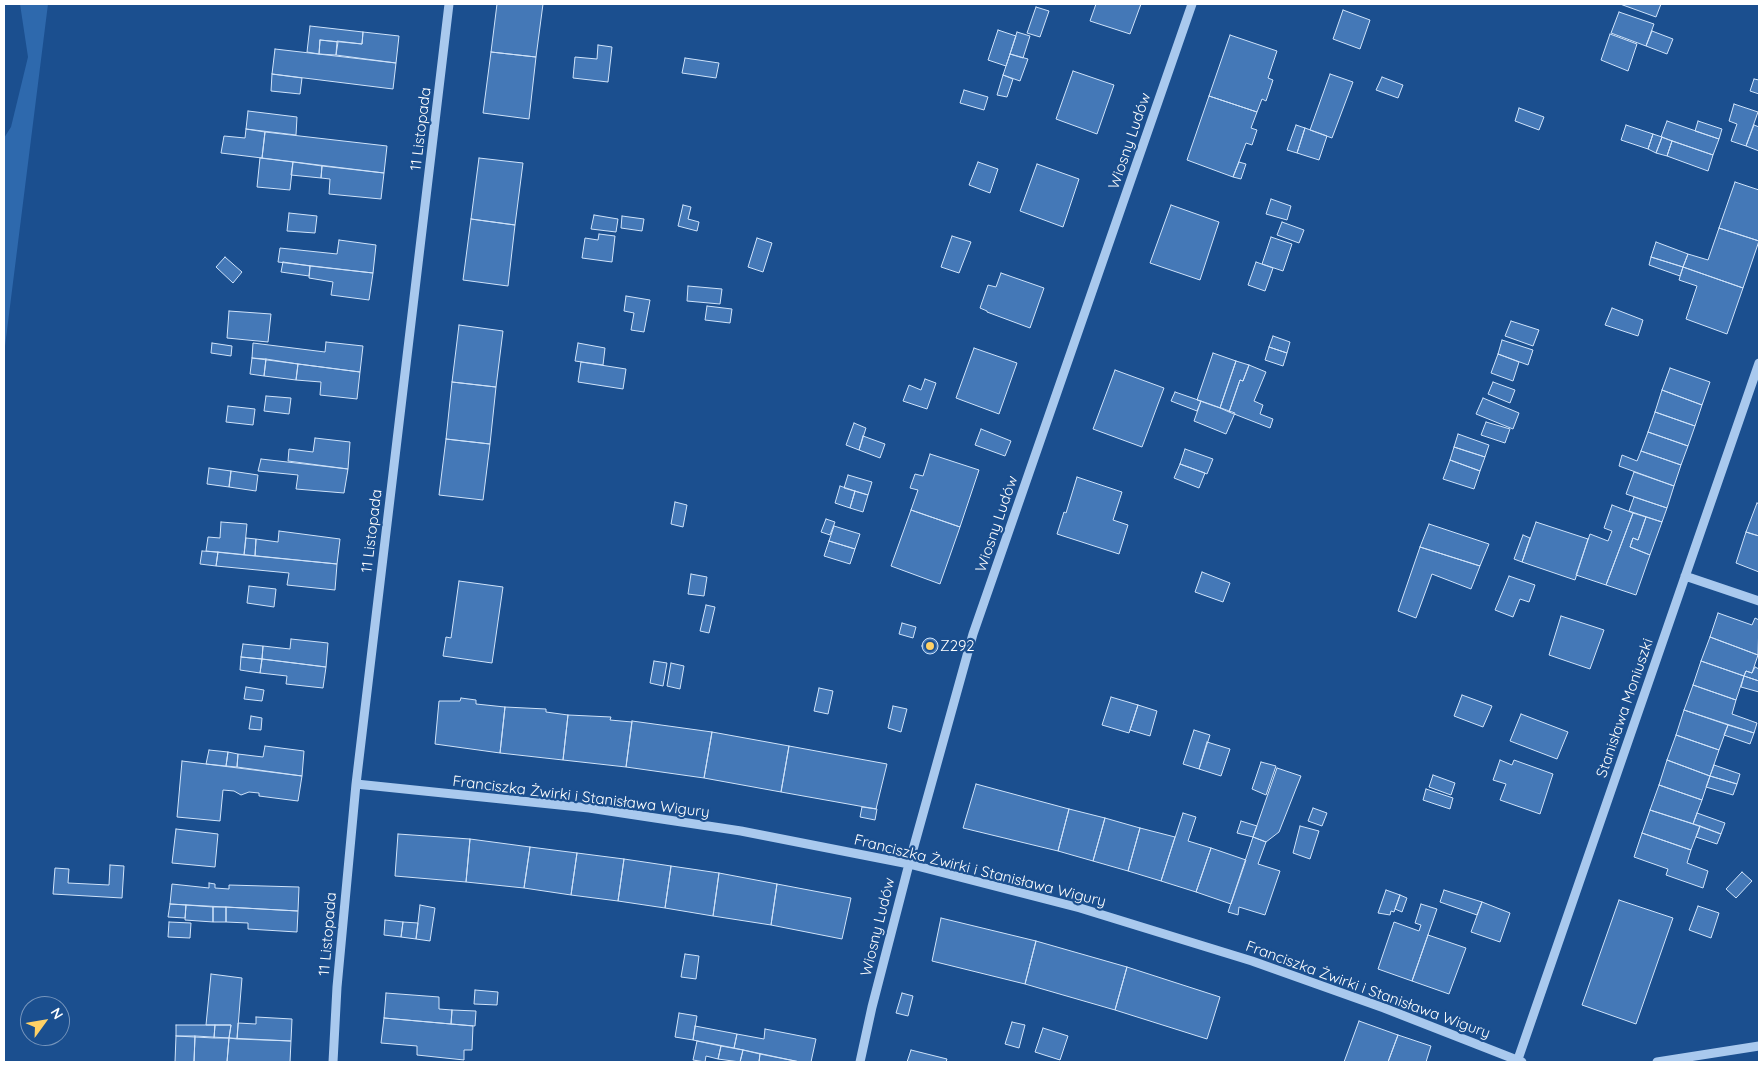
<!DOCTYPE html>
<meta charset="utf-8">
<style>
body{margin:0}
#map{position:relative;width:1763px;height:1066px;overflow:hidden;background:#1b4f8f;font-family:Quicksand,sans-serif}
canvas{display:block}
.frame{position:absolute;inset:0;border:5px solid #fff;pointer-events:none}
.north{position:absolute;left:20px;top:996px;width:50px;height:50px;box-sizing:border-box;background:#1b4f8f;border:1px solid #7695bc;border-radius:50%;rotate:58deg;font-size:14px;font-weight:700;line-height:20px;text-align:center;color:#fff}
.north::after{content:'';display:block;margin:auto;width:18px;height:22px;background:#ffd166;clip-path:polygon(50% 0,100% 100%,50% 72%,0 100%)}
</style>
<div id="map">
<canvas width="1763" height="1066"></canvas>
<div class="frame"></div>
<div class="north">N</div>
</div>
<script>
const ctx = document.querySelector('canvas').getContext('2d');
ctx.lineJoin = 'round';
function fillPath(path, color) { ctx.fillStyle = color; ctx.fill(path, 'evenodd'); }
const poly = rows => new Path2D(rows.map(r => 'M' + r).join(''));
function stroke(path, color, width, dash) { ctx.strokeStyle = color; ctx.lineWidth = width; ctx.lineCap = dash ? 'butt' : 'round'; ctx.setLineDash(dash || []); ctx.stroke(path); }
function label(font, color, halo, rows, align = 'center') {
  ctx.font = font + ' Quicksand,sans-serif'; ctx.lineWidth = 4.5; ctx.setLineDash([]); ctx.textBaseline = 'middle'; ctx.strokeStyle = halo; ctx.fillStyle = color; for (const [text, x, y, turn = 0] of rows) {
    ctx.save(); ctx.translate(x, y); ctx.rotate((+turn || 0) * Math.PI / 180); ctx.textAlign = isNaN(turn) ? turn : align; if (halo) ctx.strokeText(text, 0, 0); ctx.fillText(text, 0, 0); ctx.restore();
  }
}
fillPath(poly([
 [20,4,48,4,4,354,4,138,11,127,28,57]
]), '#2e69ad');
const building = poly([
 [497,4,543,4,536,57,491,52,497,4],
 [1096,4,1141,4,1130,34,1090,21,1096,4],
 [1620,4,1661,4,1656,17,1620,4],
 [1036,7,1049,11,1040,37,1027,33,1036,7],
 [1343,10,1370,20,1360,49,1333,39,1343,10],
 [1619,12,1654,24,1646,46,1611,33,1619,12],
 [310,26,363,32,362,44,320,40,319,54,307,52,310,26],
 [998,30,1016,36,1006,66,988,60,998,30],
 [1652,31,1673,39,1667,54,1646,46,1652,31],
 [363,32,399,36,396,63,336,55,337,41,362,44,363,32],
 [1017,32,1030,36,1023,58,1010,54,1017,32],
 [1610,34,1637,44,1628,71,1601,60,1610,34],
 [1230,35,1277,51,1268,78,1273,80,1266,101,1262,99,1257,112,1209,96,1230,35],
 [320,40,338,42,336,55,319,54,320,40],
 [598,45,612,47,608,82,573,78,575,57,597,59,598,45],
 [275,49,396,63,393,89,272,74,275,49],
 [491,52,536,57,529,119,483,113,491,52],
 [1010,54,1028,59,1020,81,1003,75,1010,54],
 [685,58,719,63,716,78,682,73,685,58],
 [1073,71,1114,85,1097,134,1056,119,1073,71],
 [272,74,302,78,300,94,271,91,272,74],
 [1330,74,1353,82,1332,138,1310,130,1330,74],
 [1003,75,1013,79,1007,97,997,95,1003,75],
 [1382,77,1403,85,1398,98,1376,90,1382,77],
 [1754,79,1759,80,1759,94,1750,91,1754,79],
 [964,90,988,97,984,110,960,103,964,90],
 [1209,96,1257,112,1251,128,1257,130,1252,145,1246,143,1233,177,1187,160,1209,96],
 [1734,104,1758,112,1746,146,1731,141,1737,124,1729,121,1734,104],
 [1519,108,1544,117,1539,130,1515,121,1519,108],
 [248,111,297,117,296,135,246,129,248,111],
 [1667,121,1719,139,1713,155,1661,137,1667,121],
 [1698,121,1722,129,1719,139,1695,131,1698,121],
 [1296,125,1305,128,1297,153,1287,150,1296,125],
 [1626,125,1653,134,1648,149,1621,140,1626,125],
 [1754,125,1759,127,1759,151,1746,146,1754,125],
 [1305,128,1327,136,1319,160,1297,153,1305,128],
 [246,129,265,132,262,158,221,153,224,136,245,138,246,129],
 [265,132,387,146,384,173,262,158,265,132],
 [1653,134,1662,137,1656,153,1648,149,1653,134],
 [1662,137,1672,141,1667,156,1656,153,1662,137],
 [1672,141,1713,155,1708,171,1667,156,1672,141],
 [260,158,293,162,290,190,257,187,260,158],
 [479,158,523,163,515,225,471,219,479,158],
 [293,162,322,166,321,178,291,175,293,162],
 [978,162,998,169,990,193,969,185,978,162],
 [1239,162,1246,164,1241,179,1233,177,1239,162],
 [1037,164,1079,179,1063,227,1020,211,1037,164],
 [322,166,384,173,381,199,329,194,330,179,321,178,322,166],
 [1735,182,1759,190,1759,241,1719,228,1735,182],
 [1271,199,1291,206,1287,220,1266,214,1271,199],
 [683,205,691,207,688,219,699,222,697,231,678,226,683,205],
 [1171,205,1219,222,1200,280,1150,263,1171,205],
 [289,213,317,216,315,233,287,231,289,213],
 [594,215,618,219,616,232,591,229,594,215],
 [622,216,644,219,642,231,621,228,622,216],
 [471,219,515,225,508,286,463,280,471,219],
 [1282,222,1304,230,1299,243,1277,235,1282,222],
 [1719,228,1759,241,1743,288,1683,267,1688,254,1708,260,1719,228],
 [599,234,615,236,612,262,582,258,585,238,598,240,599,234],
 [952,236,971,242,959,273,941,267,952,236],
 [1271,237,1292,244,1283,271,1262,264,1271,237],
 [757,238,772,243,763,272,748,267,757,238],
 [339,240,376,245,373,273,278,262,280,248,337,254,339,240],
 [1656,242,1688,254,1683,267,1651,257,1656,242],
 [225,257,242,272,233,283,216,267,225,257],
 [1651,257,1683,267,1680,276,1649,265,1651,257],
 [283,262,310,266,309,276,281,272,283,262],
 [1256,262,1273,268,1265,291,1248,285,1256,262],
 [310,266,373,273,369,300,331,295,333,282,309,278,310,266],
 [1683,267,1743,288,1727,334,1686,319,1697,286,1679,280,1683,267],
 [1001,273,1044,288,1030,328,987,312,987,311,980,308,988,285,996,287,1001,273],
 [688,286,722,289,720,304,687,301,688,286],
 [626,296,650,300,644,332,631,330,634,313,624,311,626,296],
 [707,306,732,309,730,323,705,320,707,306],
 [1612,308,1643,320,1638,336,1605,325,1612,308],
 [229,311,271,314,268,342,227,338,229,311],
 [1511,321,1539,330,1533,346,1505,336,1511,321],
 [459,325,503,331,496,387,452,382,459,325],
 [1273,336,1290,342,1287,353,1269,347,1273,336],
 [1502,340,1533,350,1528,365,1498,354,1502,340],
 [326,342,363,346,360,372,252,358,253,343,325,352,326,342],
 [212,343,232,346,231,356,211,353,212,343],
 [578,343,605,348,603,365,575,361,578,343],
 [1269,347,1287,353,1283,366,1265,360,1269,347],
 [974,348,1017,363,999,414,956,398,974,348],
 [1213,353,1236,361,1220,408,1197,400,1213,353],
 [1498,354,1519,362,1513,381,1491,373,1498,354],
 [252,358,266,359,264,376,250,374,252,358],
 [266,359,298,364,296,380,264,376,266,359],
 [1236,361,1249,365,1243,381,1240,380,1229,412,1220,408,1236,361],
 [581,362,626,369,623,389,578,382,581,362],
 [298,364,360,372,357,399,320,395,321,382,296,380,298,364],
 [1249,365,1266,372,1254,401,1263,405,1260,414,1273,419,1270,428,1229,412,1240,380,1243,381,1249,365],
 [1670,368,1710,382,1702,405,1662,390,1670,368],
 [1115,370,1164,388,1142,447,1093,429,1115,370],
 [925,379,936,383,927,409,903,401,909,385,921,390,925,379],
 [452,382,496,387,490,444,446,439,452,382],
 [1493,382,1515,390,1510,403,1488,394,1493,382],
 [1662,390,1702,405,1695,426,1655,412,1662,390],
 [1175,392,1201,401,1197,411,1171,401,1175,392],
 [266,396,291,398,289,414,264,411,266,396],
 [1483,398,1519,413,1513,429,1476,414,1483,398],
 [1201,401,1235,413,1226,434,1194,421,1201,401],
 [228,406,255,409,253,425,226,422,228,406],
 [1655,412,1695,426,1688,446,1648,432,1655,412],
 [1486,422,1510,429,1505,443,1481,435,1486,422],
 [854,423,866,428,859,450,846,445,854,423],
 [981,429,1011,441,1005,456,975,445,981,429],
 [1648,432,1688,446,1681,465,1641,451,1648,432],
 [1458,434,1489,445,1485,457,1454,447,1458,434],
 [863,436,885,444,880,458,859,450,863,436],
 [315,438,350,442,348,469,288,461,289,449,313,452,315,438],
 [446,439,490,444,483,500,439,495,446,439],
 [1454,447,1485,457,1480,471,1450,460,1454,447],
 [1185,449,1213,459,1207,474,1180,464,1185,449],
 [1641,451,1681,465,1674,486,1619,466,1622,455,1637,461,1641,451],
 [930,454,979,470,960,527,911,510,918,490,910,488,915,474,923,476,930,454],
 [261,459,348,469,344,493,296,489,298,475,258,471,261,459],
 [1450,460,1480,471,1474,489,1443,479,1450,460],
 [1180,464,1205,473,1199,488,1174,478,1180,464],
 [209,468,231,471,229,487,207,484,209,468],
 [231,471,258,475,256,491,229,487,231,471],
 [1634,472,1674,486,1667,508,1626,494,1634,472],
 [848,475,872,482,868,495,844,488,848,475],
 [1077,477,1122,492,1113,520,1128,525,1119,554,1057,534,1064,512,1066,513,1077,477],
 [840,486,855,491,850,508,835,503,840,486],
 [855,491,868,495,863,512,850,508,855,491],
 [1634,497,1667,508,1662,522,1629,511,1634,497],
 [675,502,687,505,683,527,671,524,675,502],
 [1757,503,1759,504,1759,536,1746,532,1757,503],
 [1612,505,1633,513,1606,585,1576,575,1590,534,1608,541,1612,531,1604,528,1612,505],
 [911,510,960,527,940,584,891,566,911,510],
 [1633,513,1646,517,1638,540,1633,538,1630,547,1650,555,1636,595,1606,585,1633,513],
 [1646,517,1662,522,1650,555,1630,547,1633,538,1638,540,1646,517],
 [826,519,835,522,830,535,821,532,826,519],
 [221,522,247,524,244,555,206,551,208,537,220,538,221,522],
 [1536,522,1588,539,1575,580,1522,562,1536,522],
 [1429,524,1489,544,1480,566,1420,547,1429,524],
 [834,526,860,534,855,549,829,541,834,526],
 [279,531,340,539,337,564,255,556,256,539,278,542,279,531],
 [1746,532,1759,536,1759,572,1736,563,1746,532],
 [1523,535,1530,538,1522,562,1514,559,1523,535],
 [246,538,256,539,255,556,244,555,246,538],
 [829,541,855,549,850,564,824,556,829,541],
 [1420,547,1480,566,1471,589,1432,574,1416,618,1398,611,1420,547],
 [202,551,218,552,216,566,200,564,202,551],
 [218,552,337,564,335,590,287,585,289,573,216,566,218,552],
 [1202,572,1230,583,1223,602,1195,592,1202,572],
 [691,574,707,577,704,596,688,594,691,574],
 [1509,576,1535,585,1529,602,1520,599,1513,617,1495,610,1509,576],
 [459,581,503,587,492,663,443,656,446,637,451,638,459,581],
 [249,586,276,589,274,607,247,603,249,586],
 [706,605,715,607,709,633,700,631,706,605],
 [1718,613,1752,625,1755,618,1759,620,1758,655,1710,637,1718,613],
 [1561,616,1604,630,1590,669,1549,655,1561,616],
 [902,623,916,627,913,638,899,634,902,623],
 [1710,637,1758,655,1752,673,1746,671,1744,676,1701,661,1710,637],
 '922 646a8 8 0 1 1 16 0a8 8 0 1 1-16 0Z',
 [291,639,328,643,326,667,262,659,263,646,290,649,291,639],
 [243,644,263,646,262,659,241,657,243,644],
 [241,657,262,659,260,673,240,670,241,657],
 [262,659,326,667,323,688,286,684,287,676,260,673,262,659],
 [654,661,667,663,663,686,650,683,654,661],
 [1701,661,1744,676,1736,700,1693,685,1701,661],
 [671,663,684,666,680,689,667,686,671,663],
 [1755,667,1759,669,1759,681,1744,676,1746,671,1752,673,1755,667],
 [1744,676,1759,681,1759,692,1741,687,1744,676],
 [1693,685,1736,700,1732,714,1757,723,1754,733,1684,710,1693,685],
 [246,687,264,690,262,701,244,699,246,687],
 [819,688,833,691,828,714,814,711,819,688],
 [1462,695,1492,706,1483,727,1454,716,1462,695],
 [1111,697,1138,705,1129,733,1102,725,1111,697],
 [461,698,476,700,476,704,505,707,500,753,435,744,439,701,460,701,461,698],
 [1138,705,1157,711,1150,736,1130,730,1138,705],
 [893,706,907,709,901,732,888,728,893,706],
 [505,707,546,709,546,712,568,715,563,760,500,753,505,707],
 [1684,710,1728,725,1719,750,1676,735,1684,710],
 [1521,714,1568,732,1557,759,1510,741,1521,714],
 [568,715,611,717,610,720,632,722,626,767,563,760,568,715],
 [251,716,262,718,261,730,249,729,251,716],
 [632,721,712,732,704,778,626,767,632,721],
 [1728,725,1754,733,1750,744,1724,735,1728,725],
 [1194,730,1210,735,1199,769,1183,764,1194,730],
 [712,732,789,746,781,792,704,778,712,732],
 [1676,735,1719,750,1710,776,1667,760,1676,735],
 [1207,742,1230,749,1221,776,1199,769,1207,742],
 [265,746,304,751,302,776,237,767,238,754,263,757,265,746],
 [789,746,887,764,876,809,781,792,789,746],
 [209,750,228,752,226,766,206,764,209,750],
 [228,752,238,754,237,767,226,766,228,752],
 [1500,760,1512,765,1514,760,1553,774,1540,814,1500,800,1506,784,1493,780,1500,760],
 [1667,760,1710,776,1702,800,1659,785,1667,760],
 [182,761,302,776,298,801,259,796,259,793,249,792,241,795,234,791,223,790,220,821,177,817,182,761],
 [1261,762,1276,766,1266,795,1252,789,1261,762],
 [1714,765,1740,774,1737,784,1710,776,1714,765],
 [1277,768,1301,776,1279,832,1266,842,1253,837,1277,768],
 [1433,775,1455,783,1451,795,1429,787,1433,775],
 [1710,776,1737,784,1733,795,1706,787,1710,776],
 [976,784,1069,809,1058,851,963,828,976,784],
 [1659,785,1702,800,1693,824,1650,810,1659,785],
 [1426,789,1453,798,1450,809,1423,800,1426,789],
 [862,807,877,809,875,820,860,817,862,807],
 [1313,808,1327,813,1322,826,1308,821,1313,808],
 [1069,809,1105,818,1093,861,1058,851,1069,809],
 [1650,810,1700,826,1691,850,1642,833,1650,810],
 [1183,813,1196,817,1188,841,1211,848,1196,892,1161,881,1183,813],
 [1697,813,1725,823,1721,834,1693,824,1697,813],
 [1105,818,1140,828,1128,871,1093,861,1105,818],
 [1241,821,1257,826,1253,837,1237,833,1241,821],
 [1300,826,1319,831,1310,859,1293,853,1300,826],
 [1700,826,1721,834,1717,844,1696,837,1700,826],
 [1140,828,1175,837,1161,881,1128,871,1140,828],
 [176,829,218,834,215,867,172,863,176,829],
 [1642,833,1691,850,1687,863,1708,871,1703,888,1666,875,1668,869,1634,857,1642,833],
 [398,834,470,839,466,882,395,876,398,834],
 [1253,837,1266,842,1258,864,1280,871,1265,915,1239,907,1238,915,1228,912,1253,837],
 [470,839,530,847,524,888,466,882,470,839],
 [530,847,577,853,571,895,524,888,530,847],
 [1211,848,1246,860,1231,904,1196,892,1211,848],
 [577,853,624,859,618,901,571,895,577,853],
 [624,859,671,866,665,908,618,901,624,859],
 [110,865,124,866,122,898,53,894,55,868,69,869,68,883,109,885,110,865],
 [671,866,719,873,713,916,665,908,671,866],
 [1742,872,1752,881,1736,898,1726,889,1742,872],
 [719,873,777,884,771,925,713,916,719,873],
 [209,883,215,884,215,888,229,889,229,885,299,887,298,911,170,904,172,884,209,888,209,883],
 [777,884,851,898,842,939,771,925,777,884],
 [1386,890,1400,895,1394,912,1391,911,1390,915,1378,913,1386,890],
 [1444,890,1482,902,1477,915,1440,902,1444,890],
 [1400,895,1407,898,1402,912,1395,909,1400,895],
 [1619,900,1673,918,1636,1024,1582,1005,1619,900],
 [1482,902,1510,913,1500,942,1471,932,1482,902],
 [170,904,186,905,185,918,168,917,170,904],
 [1421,904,1437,909,1412,981,1378,969,1394,922,1419,931,1421,925,1415,923,1421,904],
 [186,905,213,907,213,922,185,920,186,905],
 [420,905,435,908,430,941,416,939,420,905],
 [1698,906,1719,913,1711,938,1689,930,1698,906],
 [213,907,226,907,226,922,213,922,213,907],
 [226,907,298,911,297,932,248,929,248,923,226,922,226,907],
 [941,918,1036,941,1025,984,932,961,941,918],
 [385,920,403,922,401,937,384,935,385,920],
 [169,922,191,923,190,938,168,937,169,922],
 [403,922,418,923,416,939,401,937,403,922],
 [1428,935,1466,948,1449,994,1412,981,1428,935],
 [1036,941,1127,967,1115,1010,1025,984,1036,941],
 [685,954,699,956,696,979,681,977,685,954],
 [1127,967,1220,997,1207,1039,1115,1010,1127,967],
 [211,974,242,978,237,1039,229,1038,231,1025,206,1025,211,974],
 [475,990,498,992,497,1005,474,1004,475,990],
 [386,993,439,997,439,1009,452,1010,451,1024,384,1018,386,993],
 [902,993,913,996,908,1016,896,1013,902,993],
 [452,1010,476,1011,475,1026,451,1024,452,1010],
 [679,1013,697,1016,693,1040,675,1037,679,1013],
 [256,1017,292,1019,291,1041,237,1039,238,1023,256,1024,256,1017],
 [384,1018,473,1026,472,1050,464,1050,464,1060,417,1055,417,1046,381,1043,384,1018],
 [1359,1021,1398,1035,1388,1062,1344,1062,1359,1021],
 [1012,1022,1025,1025,1019,1048,1005,1044,1012,1022],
 [176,1025,215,1025,214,1038,176,1036,176,1025],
 [215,1025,231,1025,229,1038,214,1038,215,1025],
 [695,1026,737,1034,734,1048,693,1040,695,1026],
 [1043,1028,1068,1036,1060,1060,1035,1052,1043,1028],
 [765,1029,816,1039,811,1062,800,1062,734,1048,737,1034,764,1039,765,1029],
 [1398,1035,1431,1046,1426,1062,1388,1062,1398,1035],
 [176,1036,195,1036,194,1062,175,1062,176,1036],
 [195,1036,229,1038,227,1062,194,1062,195,1036],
 [229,1038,291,1041,290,1062,227,1062,229,1038],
 [697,1041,721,1046,718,1059,706,1056,705,1062,693,1060,697,1041],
 [721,1046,743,1050,740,1062,718,1059,721,1046],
 [743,1050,760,1054,759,1062,740,1062,743,1050],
 [911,1050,947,1059,946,1062,907,1062,911,1050],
 [760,1054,800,1062,759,1062,760,1054]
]);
fillPath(building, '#4478b7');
stroke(building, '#cfe3fa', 1);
stroke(poly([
 [1685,576,1759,601],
 [356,784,589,808,741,831,909,864,1080,908,1252,961,1384,1008,1522,1062],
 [333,1062,337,987,356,784,449,4],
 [860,1062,872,1007,909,864,973,634,1192,4],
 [1517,1062,1759,363],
 [1657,1062,1759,1046]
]), '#a9c9ee', 9);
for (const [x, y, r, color] of [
 [930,646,5,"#ffd166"]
]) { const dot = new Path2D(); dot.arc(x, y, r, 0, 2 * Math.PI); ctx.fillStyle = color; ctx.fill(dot); stroke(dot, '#1b4f8f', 2); }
label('15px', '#fff', '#1b4f8f', [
 ["11 Listopada",421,129,-83],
 ["Wiosny Ludów",1130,141,-71],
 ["Wiosny Ludów",997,524,-71],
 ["11 Listopada",372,531,-83],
 ["Stanisława Moniuszki",1625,708,-71],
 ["Franciszka Żwirki i Stanisława Wigury",581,797,7],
 ["Franciszka Żwirki i Stanisława Wigury",980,871,14],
 ["Wiosny Ludów",878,927,-76],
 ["11 Listopada",328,934,-85],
 ["Franciszka Żwirki i Stanisława Wigury",1368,990,20]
]);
label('15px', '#fff', '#1b4f8f', [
 ["Z292",940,646]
], 'left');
</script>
